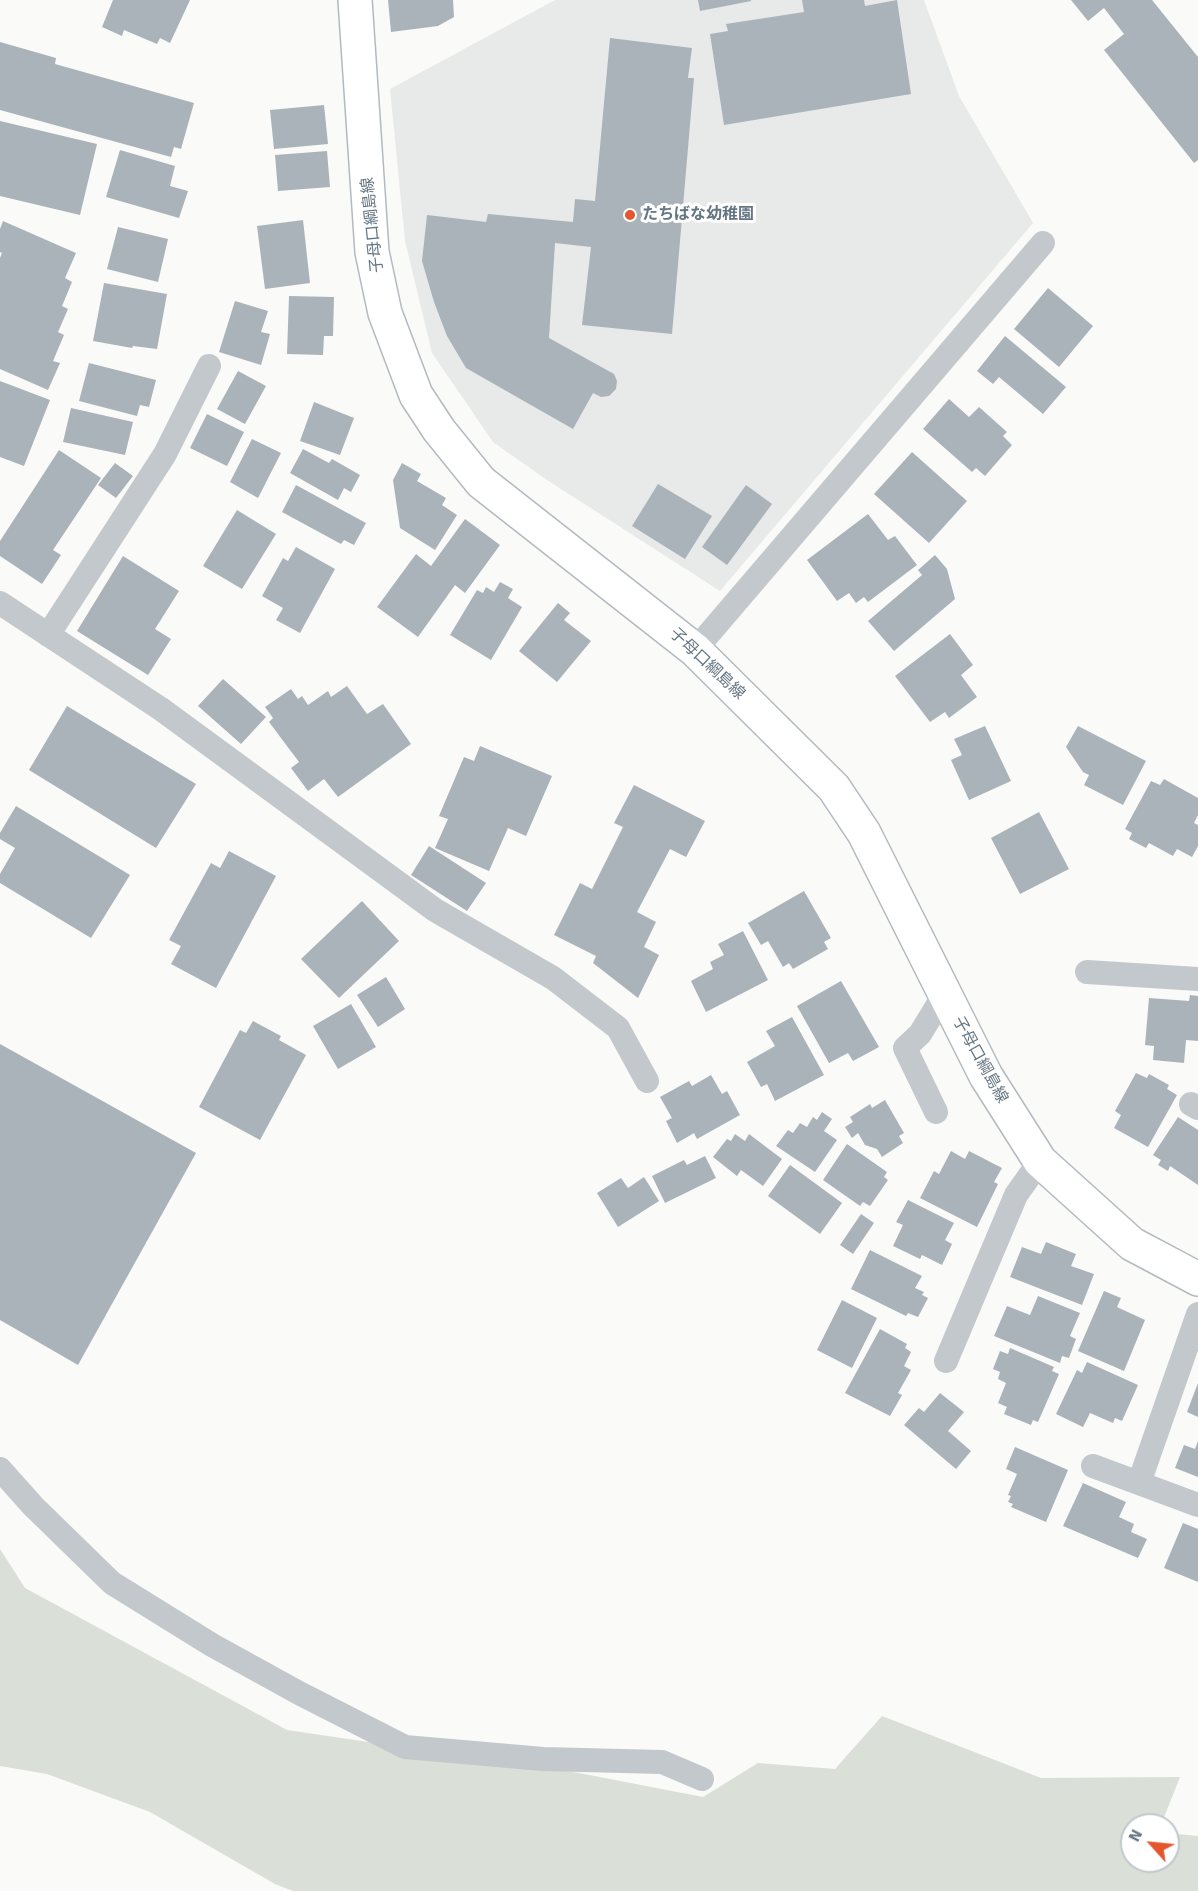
<!DOCTYPE html>
<meta charset="utf-8">
<style>
body{margin:0}
#map{position:relative;width:1198px;height:1891px;overflow:hidden;background:#fafaf8;font-family:Signika,sans-serif}
canvas{display:block}
.north{position:absolute;left:1120px;top:1813px;width:60px;height:60px;box-sizing:border-box;background:#fff;border:2px solid #c1c8cd;border-radius:50%;rotate:297deg;font-size:16px;font-weight:700;line-height:24px;text-align:center;color:#657683}
.north::after{content:'';display:block;margin:auto;width:21px;height:27px;background:#e4572e;clip-path:polygon(50% 0,100% 100%,50% 72%,0 100%)}
</style>
<div id="map">
<canvas width="1198" height="1891"></canvas>
<div class="north">N</div>
</div>
<script>
const ctx = document.querySelector('canvas').getContext('2d');
ctx.lineJoin = 'round';
function fillPath(path, color) { ctx.fillStyle = color; ctx.fill(path, 'evenodd'); }
const poly = rows => new Path2D(rows.map(r => 'M' + r).join(''));
function stroke(path, color, width, dash) { ctx.strokeStyle = color; ctx.lineWidth = width; ctx.lineCap = dash ? 'butt' : 'round'; ctx.setLineDash(dash || []); ctx.stroke(path); }
function label(font, color, halo, rows, align = 'center') {
  ctx.font = font + ' Signika,"Noto Sans JP",sans-serif'; ctx.lineWidth = 6; ctx.setLineDash([]); ctx.textBaseline = 'middle'; ctx.strokeStyle = halo; ctx.fillStyle = color; for (const [text, x, y, turn = 0] of rows) {
    ctx.save(); ctx.translate(x, y); ctx.rotate((+turn || 0) * Math.PI / 180); ctx.textAlign = isNaN(turn) ? turn : align; if (halo) ctx.strokeText(text, 0, 0); ctx.fillText(text, 0, 0); ctx.restore();
  }
}
fillPath(poly([
 [555,0,924,0,959,96,1033,223,720,591,547,480,493,442,432,353,405,241,390,89]
]), '#e8e9e9');
fillPath(poly([
 [0,1549,25,1588,287,1730,579,1773,703,1797,758,1763,835,1769,882,1716,1041,1778,1180,1777,1161,1825,1132,1825,1132,1861,1168,1861,1168,1833,1198,1836,1198,1891,293,1891,275,1884,150,1812,47,1774,0,1766]
]), '#dadfd7');
fillPath(poly([
 [113,0,190,0,170,43,160,38,157,44,124,30,122,36,102,27],
 [388,0,453,0,454,17,438,26,391,32],
 [698,0,751,0,751,1,700,11],
 [802,0,864,0,865,6,897,0,911,94,724,125,710,34,728,31,726,24,804,12],
 [1071,0,1152,0,1198,57,1198,160,1194,163,1104,50,1124,34,1104,8,1088,21],
 [610,38,692,48,688,78,694,78,672,334,582,325,591,247,555,243,549,338,614,374,617,381,616,389,609,396,601,397,593,393,573,429,466,368,447,336,434,302,422,261,427,215,486,222,488,214,573,222,575,199,595,201],
 [0,42,56,58,55,64,194,103,181,149,174,147,171,157,0,110],
 [324,105,328,144,274,149,270,110],
 [0,121,97,144,80,215,0,196],
 [120,150,175,166,170,186,188,191,179,218,106,197],
 [327,151,330,187,278,191,275,155],
 [303,220,310,283,265,289,257,226],
 [3,221,76,253,65,278,72,282,62,306,68,309,58,332,64,335,53,361,60,363,48,390,0,369,0,258,2,253,0,252,0,229],
 [118,227,168,239,158,282,107,269],
 [104,283,167,294,157,349,133,346,132,348,93,341],
 [1048,288,1093,326,1059,367,1014,329],
 [289,296,334,297,333,336,324,336,323,355,287,354],
 [235,301,268,311,261,332,270,334,261,365,219,352],
 [1005,336,1066,387,1043,414,999,377,993,384,977,371],
 [89,363,156,380,149,407,140,405,137,416,79,401],
 [238,371,266,386,245,424,217,409],
 [0,381,50,400,24,466,0,457],
 [949,399,969,417,979,407,1007,432,1003,436,1012,445,985,476,976,468,972,472,923,429],
 [314,402,354,418,340,455,300,441],
 [71,408,133,422,125,455,63,442],
 [207,414,244,432,227,466,190,448],
 [252,439,281,453,258,498,230,482],
 [303,449,329,463,332,459,360,475,351,492,344,488,338,500,290,473],
 [59,450,101,478,53,550,61,555,42,584,0,556,0,541],
 [912,452,967,501,929,543,874,494],
 [115,463,133,476,116,498,98,485],
 [402,463,421,474,417,481,446,498,442,505,457,515,435,550,400,528,393,480],
 [658,484,712,516,685,559,632,526],
 [296,485,366,523,354,545,344,540,341,544,282,512],
 [746,485,772,504,727,565,702,547],
 [237,510,276,534,242,589,203,566],
 [868,514,888,540,895,536,917,565,868,602,864,597,856,603,849,593,837,601,807,560],
 [465,519,500,545,465,593,455,585,418,637,377,607,416,554,431,566],
 [296,547,335,569,300,633,276,620,283,608,262,596,283,558,288,561],
 [935,555,947,569,955,599,894,651,868,621,922,575,918,570],
 [123,556,179,591,155,629,171,639,148,675,77,631],
 [500,582,513,589,508,598,522,607,491,660,450,635,477,590,483,593,486,587,494,592],
 [558,603,570,613,564,620,591,641,557,682,519,651],
 [950,634,973,665,961,675,977,697,949,718,945,712,930,722,895,676],
 [223,679,266,717,241,744,198,706],
 [347,686,367,714,383,704,411,744,338,797,324,779,308,791,291,768,299,762,269,722,273,718,265,707,291,689,298,699,302,696,308,705,328,691,331,697],
 [67,706,196,784,156,848,29,770],
 [985,726,1011,781,969,800,951,760,962,755,954,739],
 [1078,726,1146,761,1123,805,1084,785,1089,775,1083,772,1066,747],
 [480,746,552,776,526,836,508,828,489,871,435,848,448,819,439,816,464,757,474,761],
 [1164,779,1198,798,1198,815,1194,823,1198,825,1198,846,1192,857,1177,849,1173,856,1149,843,1146,848,1129,839,1132,833,1125,829,1151,781,1160,785],
 [634,785,705,821,686,857,670,849,637,912,656,922,644,947,659,955,638,998,593,963,596,956,554,935,580,883,592,889,623,827,614,823],
 [16,806,130,875,91,938,0,883,0,874,15,848,0,839,0,833],
 [1039,812,1069,869,1020,894,991,838],
 [429,846,486,883,467,911,411,875],
 [229,851,276,876,216,988,171,964,181,946,169,940,211,863,220,868],
 [804,891,831,938,824,942,828,949,793,969,789,963,783,967,768,941,761,945,748,923],
 [362,901,399,941,339,998,301,959],
 [743,931,768,980,706,1012,691,981,713,969,710,962,724,955,718,944],
 [386,977,405,1009,378,1027,357,995],
 [841,981,879,1047,853,1061,848,1053,829,1063,797,1006],
 [1190,995,1198,996,1198,1041,1186,1040,1184,1063,1153,1060,1154,1046,1145,1045,1149,998,1189,1001],
 [351,1004,376,1047,338,1069,313,1026],
 [792,1017,824,1075,775,1101,767,1084,761,1087,747,1062,775,1046,766,1031],
 [253,1021,281,1036,279,1040,306,1055,260,1140,199,1107,240,1030,246,1033],
 [0,1044,196,1153,78,1365,0,1320],
 [1136,1073,1147,1078,1149,1074,1169,1085,1167,1089,1177,1095,1148,1147,1114,1128,1121,1115,1115,1111],
 [711,1075,722,1094,727,1091,740,1115,697,1139,694,1133,677,1143,666,1121,672,1118,660,1097,689,1081,692,1086],
 [885,1100,904,1133,899,1136,903,1143,882,1157,877,1149,865,1145,858,1133,852,1138,845,1127,853,1122,850,1117,870,1104,872,1108],
 [822,1112,832,1119,824,1131,837,1140,815,1172,776,1146,788,1130,793,1133,800,1123,807,1127,813,1117,817,1120],
 [1178,1117,1198,1130,1198,1185,1170,1166,1168,1171,1158,1165,1161,1160,1153,1155],
 [735,1134,745,1141,749,1134,782,1159,763,1186,741,1170,737,1176,713,1157,727,1139,731,1141],
 [847,1144,887,1172,884,1177,888,1180,870,1206,863,1202,860,1206,823,1180],
 [951,1151,965,1159,969,1151,1002,1168,994,1182,998,1184,977,1227,920,1198,934,1171,939,1174],
 [705,1156,716,1178,665,1203,652,1176,684,1160,687,1165],
 [790,1165,842,1203,820,1234,768,1196],
 [644,1177,659,1201,618,1227,597,1193,621,1178,628,1188],
 [908,1200,954,1223,945,1240,952,1244,942,1265,922,1255,920,1259,893,1246,903,1225,896,1222],
 [861,1214,874,1223,853,1254,840,1245],
 [1046,1242,1076,1254,1071,1266,1094,1274,1082,1305,1010,1277,1022,1247,1041,1254],
 [870,1250,922,1276,915,1288,924,1292,922,1295,928,1298,918,1317,908,1313,906,1316,851,1289],
 [1104,1291,1121,1298,1117,1307,1145,1320,1124,1371,1078,1351],
 [1038,1296,1080,1313,1070,1336,1076,1339,1069,1358,1062,1356,1060,1363,994,1336,1007,1306,1030,1315],
 [842,1300,877,1318,852,1368,817,1350],
 [880,1329,907,1344,905,1348,911,1352,904,1366,911,1370,898,1393,902,1395,890,1416,845,1393],
 [1010,1348,1054,1367,1052,1371,1059,1374,1038,1422,1033,1420,1031,1425,1004,1414,1007,1407,998,1403,1006,1383,998,1379,1000,1372,993,1369,1000,1351,1008,1354],
 [1087,1362,1138,1385,1122,1421,1115,1418,1113,1423,1090,1413,1083,1427,1056,1414,1077,1370,1082,1373],
 [1198,1383,1198,1417,1187,1412],
 [940,1393,964,1412,948,1431,971,1451,956,1469,904,1425,919,1408,924,1412],
 [1198,1441,1198,1477,1175,1468,1184,1445,1195,1449],
 [1015,1447,1068,1470,1046,1522,1011,1507,1013,1504,1008,1502,1011,1496,1008,1495,1017,1474,1006,1469],
 [1083,1483,1126,1502,1119,1517,1134,1524,1131,1532,1147,1539,1138,1558,1063,1526],
 [1183,1523,1198,1529,1198,1582,1164,1568]
]), '#aab3b9');
const secondary = poly([
 [355,0,372,252,385,313,416,395,439,430,481,482,695,650,834,788,864,833,986,1076,1040,1161,1132,1244,1198,1279]
]);
stroke(secondary, '#b3babf', 36);
stroke(poly([
 [0,603,161,709,435,910,553,978,618,1028,647,1081],
 [48,635,165,454,209,366],
 [695,650,1043,243],
 [1087,972,1198,979],
 [1191,1104,1198,1108],
 [936,1112,905,1048,920,1034,945,993],
 [946,1361,1016,1195,1040,1161],
 [1093,1466,1198,1505],
 [0,1469,33,1506,112,1583,212,1645,299,1693,405,1747,543,1759,662,1762,702,1779],
 [1139,1483,1198,1314]
]), '#c3c8cc', 24);
stroke(secondary, '#fff', 33);
for (const [x, y, r, color] of [
 [630,215,6,"#e4572e"]
]) { const dot = new Path2D(); dot.arc(x, y, r, 0, 2 * Math.PI); ctx.fillStyle = color; ctx.fill(dot); stroke(dot, '#fff', 2); }
label('bold 16px', '#657683', '#fff', [
 ["たちばな幼稚園",642,215]
], 'left');
label('16px', '#657683', '#fff', [
 ["子母口綱島線",373,225,-96],
 ["子母口綱島線",707,664,43],
 ["子母口綱島線",980,1060,61]
]);
</script>
